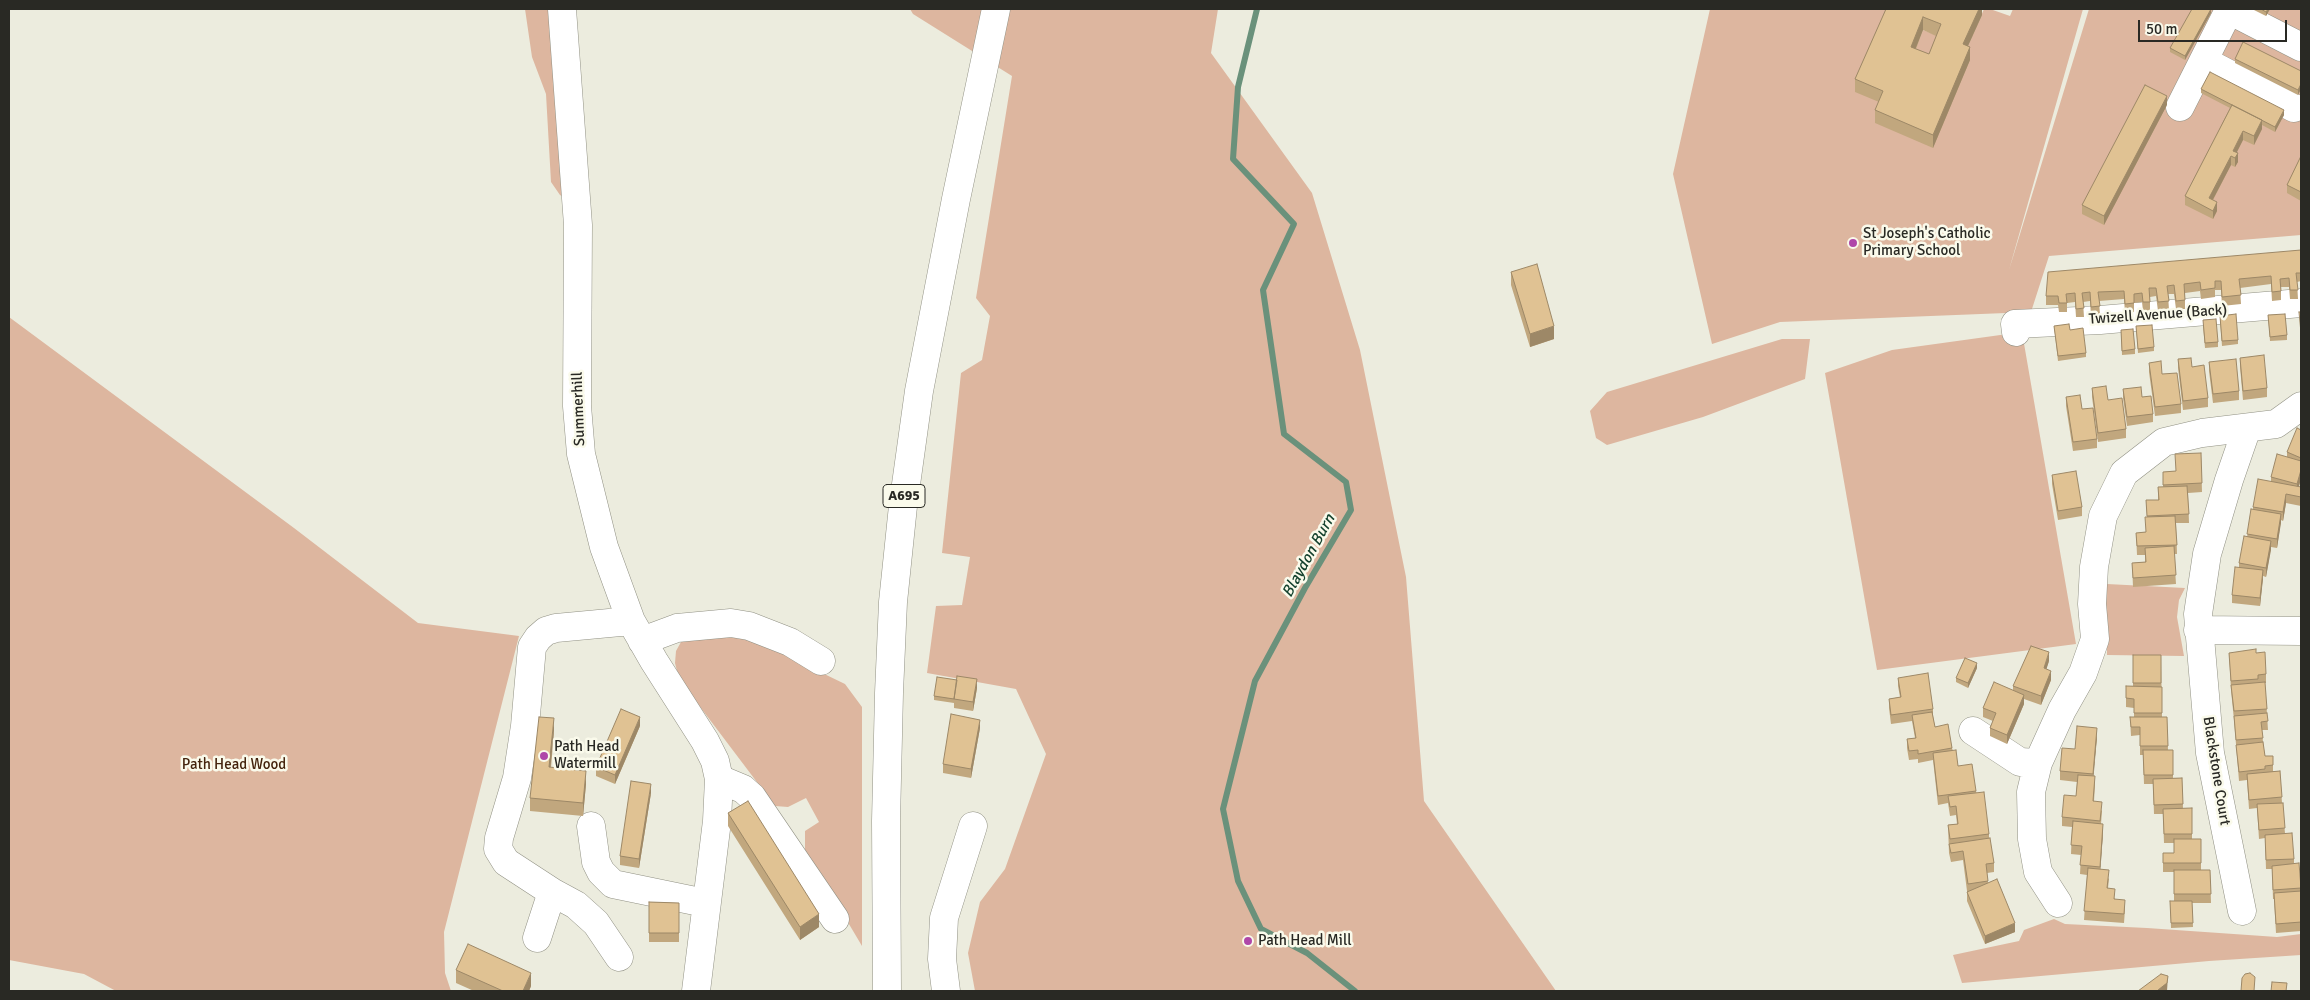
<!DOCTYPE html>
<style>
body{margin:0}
#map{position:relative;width:2310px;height:1000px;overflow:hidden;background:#ececde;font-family:Signika,sans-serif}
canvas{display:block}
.frame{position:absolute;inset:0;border:10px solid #292924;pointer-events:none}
.scale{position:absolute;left:2138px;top:20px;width:149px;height:22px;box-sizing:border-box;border:2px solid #292924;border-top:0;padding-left:6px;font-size:15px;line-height:18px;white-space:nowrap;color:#292924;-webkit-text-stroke:4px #fafaeb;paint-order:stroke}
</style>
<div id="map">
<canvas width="2310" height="1000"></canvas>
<div class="frame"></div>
<div class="scale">50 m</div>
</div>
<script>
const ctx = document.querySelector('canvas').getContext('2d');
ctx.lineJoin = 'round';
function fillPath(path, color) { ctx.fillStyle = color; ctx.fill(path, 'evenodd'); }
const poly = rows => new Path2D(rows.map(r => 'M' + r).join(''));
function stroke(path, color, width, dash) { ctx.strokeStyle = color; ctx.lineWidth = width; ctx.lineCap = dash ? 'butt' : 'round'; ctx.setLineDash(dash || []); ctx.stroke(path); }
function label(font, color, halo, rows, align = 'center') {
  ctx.font = font + ' Signika,sans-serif'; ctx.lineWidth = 5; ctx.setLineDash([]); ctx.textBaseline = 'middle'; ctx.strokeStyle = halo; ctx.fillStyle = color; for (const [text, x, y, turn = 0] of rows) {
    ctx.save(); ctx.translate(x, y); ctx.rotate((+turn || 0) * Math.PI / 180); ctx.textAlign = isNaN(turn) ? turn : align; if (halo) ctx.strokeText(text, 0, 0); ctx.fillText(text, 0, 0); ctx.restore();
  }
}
fillPath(poly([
 [525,9,554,9,568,200,560,195,551,182,546,94,532,57],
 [910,9,1218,9,1211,53,1312,193,1360,350,1406,577,1424,801,1556,991,975,991,968,953,980,902,1005,869,1046,754,1016,689,927,673,936,606,962,605,970,557,942,553,961,373,982,360,990,316,976,298,1012,76,913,14],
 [1710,9,1893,9,1868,66,1963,57,1984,9,1990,9,2010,16,2013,9,2083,9,2009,270,2089,9,2301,9,2301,235,2049,256,2031,312,1780,322,1712,344,1673,174],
 [1923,30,1941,37,1929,67,1911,60],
 [9,317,294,528,418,623,519,636,444,932,445,973,451,991,116,991,84,974,9,960],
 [2022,332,2076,644,1877,670,1825,373,1892,350],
 [1782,339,1810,339,1805,379,1703,417,1607,445,1596,438,1590,411,1607,392],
 [2107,584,2185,588,2179,600,2177,617,2184,656,2107,655,2107,638,2100,611],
 [727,636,758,642,845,684,862,707,862,946,805,850,805,831,819,822,806,798,788,807,775,806,679,679,675,663,676,651,681,642,691,637],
 [2054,919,2065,924,2147,928,2277,937,2301,934,2301,955,2209,961,1962,983,1953,955,2019,941,2024,930]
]), '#ddb69f');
stroke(poly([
 [1257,9,1238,87,1233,159,1294,224,1263,290,1284,434,1346,482,1351,510,1305,588,1255,681,1223,809,1238,881,1261,929,1307,953,1355,991]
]), '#6a917b', 6);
const minor = poly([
 [562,9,578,225,577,406,581,454,604,547,631,621,654,661,705,741,715,761,719,779,717,821,696,991],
 [2204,61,2294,108],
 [2180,107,2229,10,2301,47],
 [2016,332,2015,324,2100,320,2301,303],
 [2198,630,2301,631],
 [642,641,677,628,731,623,749,626,790,642,821,661],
 [1973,731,2020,762,2038,763],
 [719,779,743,789,752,797,835,919],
 [591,826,596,862,601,872,613,884,705,903],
 [552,892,576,905,596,923,619,957],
 [2058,903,2038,872,2032,839,2031,792,2038,763,2062,710,2083,673,2095,639,2092,604,2094,567,2103,516,2124,473,2164,442,2202,433,2276,424,2301,406],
 [2242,911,2210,753,2198,614,2207,554,2229,480,2247,428],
 [537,938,552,892,506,862,498,849,499,838,517,778,525,726,532,647,538,638,546,631,556,628,631,621],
 [946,991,942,959,944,918,973,826]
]);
const major = poly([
 [887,991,886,821,889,693,893,602,903,506,919,391,956,199,996,9]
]);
stroke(minor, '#919184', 29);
stroke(major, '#919184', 29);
stroke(minor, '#fff', 28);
stroke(major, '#fff', 28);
fillPath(poly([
 [1886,9,1982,9,1982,15,1968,46,1970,60,1933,148,1875,123,1875,110,1879,102,1855,92,1855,79],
 [1923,30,1936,36,1929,54,1916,49],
 [2252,9,2270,9,2266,16],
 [2211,13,2185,60,2170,52,2170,48],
 [2235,59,2301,71,2301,89,2298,95,2235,63],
 [2201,89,2284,115,2275,132,2262,125,2262,129,2254,145,2243,140,2236,153,2238,162,2235,167,2231,165,2213,200,2217,211,2213,219,2185,205,2185,196,2230,108,2201,93],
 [2167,105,2104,225,2082,214,2082,205],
 [2301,156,2301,201,2287,193,2287,185],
 [2301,250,2301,281,2297,282,2298,299,2290,299,2289,287,2281,287,2281,300,2272,301,2271,284,2240,288,2241,304,2222,306,2221,290,2215,290,2215,297,2201,299,2200,291,2185,293,2185,309,2176,309,2174,294,2168,294,2169,310,2158,311,2156,296,2150,297,2150,311,2143,311,2142,302,2134,303,2134,312,2125,313,2124,299,2099,301,2100,315,2091,316,2090,301,2083,302,2084,317,2076,317,2075,302,2067,303,2067,312,2059,312,2058,305,2046,305,2046,296],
 [1511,272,1554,339,1530,347,1511,285],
 [2268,315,2287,335,2287,340,2270,341],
 [2220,320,2238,340,2238,344,2222,346],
 [2203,325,2218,342,2218,347,2205,348],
 [2054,326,2070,330,2086,353,2086,357,2058,361],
 [2136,326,2154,347,2154,351,2138,353],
 [2121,330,2135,349,2135,354,2122,355],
 [2240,358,2267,388,2267,397,2243,400,2240,367],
 [2178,359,2192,367,2208,398,2208,407,2183,410,2178,368],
 [2209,362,2239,391,2239,400,2213,403,2209,371],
 [2149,363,2162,374,2181,404,2181,413,2155,416,2149,372],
 [2092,388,2108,400,2126,429,2126,438,2098,442,2092,397],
 [2123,389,2142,397,2153,414,2153,422,2127,426,2123,398],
 [2066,397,2082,409,2097,439,2097,448,2073,451,2066,406],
 [2301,430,2301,479,2299,486,2301,487,2301,506,2286,503,2283,521,2281,520,2277,548,2271,547,2266,577,2263,576,2260,606,2232,603,2232,595,2239,568,2239,563,2247,537,2253,510,2253,507,2271,481,2271,477,2287,457,2287,452],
 [2201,453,2202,492,2188,493,2189,523,2176,523,2177,554,2174,554,2176,584,2133,587,2132,563,2145,562,2145,555,2137,555,2136,533,2146,532,2147,517,2146,500,2158,500,2158,487,2163,487,2163,472,2176,471],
 [2052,475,2082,507,2082,516,2058,520,2052,484],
 [2229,653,2256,653,2266,674,2266,683,2265,683,2268,730,2262,730,2263,742,2265,756,2273,765,2273,771,2280,771,2282,803,2285,833,2294,859,2294,864,2301,888,2301,931,2276,933,2274,899,2273,899,2272,869,2266,869,2265,838,2259,839,2257,808,2249,809,2247,780,2239,781,2234,720,2231,690],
 [2133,655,2161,655,2162,717,2167,717,2168,750,2173,750,2173,778,2182,778,2183,809,2192,834,2192,839,2201,839,2201,870,2210,870,2211,903,2192,903,2193,927,2171,928,2170,901,2174,901,2174,872,2163,872,2163,853,2174,853,2174,843,2164,843,2163,814,2154,814,2153,784,2144,784,2143,755,2140,755,2140,735,2131,736,2130,717,2134,717,2134,708,2126,707,2126,686,2133,686],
 [2049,661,2046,669,2051,680,2041,705,2024,699,2024,704,2007,744,1990,736,1990,728,1993,721,1983,717,1983,708,2013,690,2013,686],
 [1977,668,1968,688,1956,682,1956,678],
 [1898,678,1933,709,1933,716,1935,727,1952,748,1958,766,1976,791,1989,834,1989,838,1994,863,1994,872,1987,873,1988,883,2015,932,1985,944,1967,901,1967,891,1963,860,1951,862,1949,853,1948,825,1957,824,1956,815,1950,816,1948,803,1938,805,1933,760,1918,763,1918,759,1909,760,1907,748,1907,739,1915,738,1912,721,1891,724,1889,708,1889,699,1900,697,1898,686],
 [977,688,973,711,954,708,954,703,934,700,934,696],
 [640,726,615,784,596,776,596,767],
 [980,728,971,778,943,773,943,764],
 [554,731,551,768,586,784,583,816,530,811,530,798],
 [2097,737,2093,776,2095,785,2094,801,2102,811,2101,824,2103,833,2100,869,2109,879,2108,888,2115,899,2125,909,2124,923,2084,920,2087,875,2080,874,2081,855,2071,854,2072,827,2062,826,2062,817,2076,796,2077,782,2060,780,2060,771,2075,749],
 [651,793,639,868,620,865,620,856],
 [728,813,819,927,800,940,728,826],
 [649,902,679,903,679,942,649,942],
 [456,970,531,986,529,991,474,991,456,983]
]), '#c1a77e');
fillPath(poly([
 [1979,9,1982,9,1982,15,1963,57,1963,44],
 [2211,9,2211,13,2185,60,2185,56],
 [2268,9,2270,9,2266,16,2266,12],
 [1923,17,1923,30,1911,60,1911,47],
 [1970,47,1970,60,1933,148,1933,135],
 [2301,84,2301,89,2298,95,2298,90],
 [2167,96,2167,105,2104,225,2104,216],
 [2284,110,2284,115,2275,132,2275,127],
 [2262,120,2262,129,2254,145,2254,136],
 [2243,131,2243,140,2234,158,2233,151],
 [2238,153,2238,162,2235,167,2235,158],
 [2231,156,2231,165,2209,207,2209,198],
 [2217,202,2217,211,2213,219,2213,211],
 [1554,326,1554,339,1530,347,1530,334],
 [2301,470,2301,479,2297,493,2297,484],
 [2286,494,2286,503,2283,521,2283,512],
 [2281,514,2281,523,2277,548,2277,539],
 [2271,541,2271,550,2266,577,2266,568],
 [2263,570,2263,579,2260,606,2260,598],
 [2049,652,2049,661,2044,677,2044,668],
 [1977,663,1977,668,1968,688,1968,683],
 [2051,671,2051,680,2041,705,2041,696],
 [977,679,977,688,973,711,973,702],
 [2024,695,2024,704,2007,744,2007,735],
 [640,717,640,726,615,784,615,775],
 [554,718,554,731,549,780,549,767],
 [980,720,980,728,971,778,971,769],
 [2097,728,2097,737,2093,783,2093,774],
 [586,771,586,784,583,816,583,803],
 [651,784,651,793,639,868,639,859],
 [2103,824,2103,833,2100,876,2100,867],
 [819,914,819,927,800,940,800,927],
 [2015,923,2015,932,1985,944,1985,936],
 [531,973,531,986,529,991,523,991],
 [2168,976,2167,991,2158,991,2158,990]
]), '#9d8867');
const building = poly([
 [1886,9,1979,9,1963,44,1970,47,1933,135,1875,110,1883,91,1855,79,1886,9],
 [1923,17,1941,24,1929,54,1911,47,1923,17],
 [2192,9,2211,9,2185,56,2170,48,2192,9],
 [2261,9,2268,9,2266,12,2261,9],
 [2243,42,2301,71,2301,84,2298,90,2235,59,2243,42],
 [2210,72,2284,110,2275,127,2201,89,2210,72],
 [2145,85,2167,96,2104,216,2082,205,2145,85],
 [2232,105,2262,120,2254,136,2243,131,2233,151,2238,153,2235,158,2231,156,2209,198,2217,202,2213,211,2185,196,2232,105],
 [2301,156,2301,192,2287,185,2301,156],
 [2301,250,2301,273,2296,273,2298,290,2290,290,2289,278,2280,279,2281,291,2272,292,2271,276,2239,279,2241,295,2222,297,2221,281,2215,281,2215,288,2201,290,2200,282,2184,284,2185,300,2176,301,2174,285,2167,286,2169,301,2158,302,2156,288,2149,288,2150,302,2143,302,2142,293,2134,294,2134,303,2125,304,2124,291,2098,292,2100,306,2091,307,2090,292,2082,293,2084,308,2076,309,2075,293,2066,294,2067,303,2059,303,2058,296,2046,296,2048,272,2301,250],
 [1537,264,1554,326,1530,334,1511,272,1537,264],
 [2299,312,2301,312,2301,333,2299,312],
 [2236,314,2238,340,2222,341,2220,316,2236,314],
 [2285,314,2287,335,2270,337,2268,315,2285,314],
 [2216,319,2218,342,2205,343,2203,320,2216,319],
 [2069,324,2070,330,2083,328,2086,353,2058,356,2054,326,2069,324],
 [2152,325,2154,347,2138,349,2136,326,2152,325],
 [2133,329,2135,349,2122,351,2121,330,2133,329],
 [2264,355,2267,388,2243,391,2240,358,2264,355],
 [2191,358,2192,367,2204,365,2208,398,2183,401,2178,359,2191,358],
 [2236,359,2239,391,2213,394,2209,362,2236,359],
 [2161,361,2162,374,2177,373,2181,404,2155,407,2149,363,2161,361],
 [2106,386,2108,400,2122,398,2126,429,2098,433,2092,388,2106,386],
 [2141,387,2142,397,2151,396,2153,414,2127,417,2123,389,2141,387],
 [2080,395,2082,409,2093,408,2097,439,2073,442,2066,397,2080,395],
 [2297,428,2301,430,2301,458,2287,452,2297,428],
 [2201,453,2202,483,2163,485,2163,472,2176,471,2175,454,2201,453],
 [2277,454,2301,461,2301,470,2297,484,2271,477,2277,454],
 [2076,471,2082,507,2058,511,2052,475,2076,471],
 [2258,479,2301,487,2301,497,2286,494,2283,512,2253,507,2258,479],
 [2187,486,2189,514,2147,516,2146,500,2159,500,2158,487,2187,486],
 [2251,509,2281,514,2277,539,2247,534,2251,509],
 [2175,516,2177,545,2137,546,2136,533,2146,532,2145,517,2175,516],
 [2244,536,2271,541,2266,568,2239,563,2244,536],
 [2174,546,2176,575,2133,578,2132,563,2146,562,2145,548,2174,546],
 [2235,567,2263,570,2260,598,2232,595,2235,567],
 [2031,646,2049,652,2044,668,2051,671,2041,696,2013,686,2031,646],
 [2256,649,2256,653,2265,652,2266,674,2258,675,2258,679,2231,681,2229,653,2256,649],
 [2133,655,2161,655,2161,683,2133,683,2133,655],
 [1965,658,1977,663,1968,683,1956,678,1965,658],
 [1928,673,1933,709,1891,715,1889,699,1901,697,1898,678,1928,673],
 [957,676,977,679,973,702,954,699,957,676],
 [937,677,957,680,954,699,934,696,937,677],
 [1994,682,2024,695,2007,735,1990,728,1996,713,1983,708,1994,682],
 [2265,682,2267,709,2234,711,2231,685,2265,682],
 [2126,686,2162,687,2162,713,2134,713,2134,699,2126,698,2126,686],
 [621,709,640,717,615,775,596,767,621,709],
 [1932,712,1935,727,1948,724,1952,748,1918,754,1918,750,1909,751,1907,739,1916,738,1912,715,1932,712],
 [2267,713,2268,721,2261,722,2263,738,2236,740,2234,716,2267,713],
 [951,714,980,720,971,769,943,764,951,714],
 [539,717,554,718,549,767,586,771,583,803,530,798,539,717],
 [2130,717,2167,717,2168,746,2140,746,2140,727,2131,727,2130,717],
 [2077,726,2097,728,2093,774,2060,771,2062,748,2075,749,2077,726],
 [2263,742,2265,756,2273,756,2273,765,2265,766,2265,769,2239,772,2236,745,2263,742],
 [1956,750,1958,766,1972,764,1976,791,1938,796,1933,753,1956,750],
 [2143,750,2173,750,2173,775,2144,775,2143,750],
 [2280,771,2282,797,2249,800,2247,774,2280,771],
 [2078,775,2095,776,2093,801,2102,802,2100,821,2062,817,2064,795,2076,796,2078,775],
 [2182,778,2183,804,2154,805,2153,779,2182,778],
 [631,781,651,784,639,859,620,856,631,781],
 [1984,792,1989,834,1950,839,1948,825,1958,824,1956,806,1950,807,1948,796,1984,792],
 [748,801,819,914,800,927,728,813,748,801],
 [2283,803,2285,828,2259,830,2257,804,2283,803],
 [2192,808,2192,834,2164,834,2163,809,2192,808],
 [2073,821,2103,824,2100,867,2080,865,2082,846,2071,845,2073,821],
 [2292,833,2294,859,2266,860,2265,835,2292,833],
 [1990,838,1994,863,1986,864,1988,881,1968,884,1963,851,1951,853,1949,844,1990,838],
 [2174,839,2201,839,2201,863,2163,863,2163,853,2174,853,2174,839],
 [2299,863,2301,888,2273,890,2272,866,2299,863],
 [2088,868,2109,870,2107,888,2115,889,2114,899,2125,900,2124,914,2084,911,2088,868],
 [2174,870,2210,870,2211,894,2174,894,2174,870],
 [1997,879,2015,923,1985,936,1967,892,1997,879],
 [2301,891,2301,922,2276,924,2274,893,2301,891],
 [2170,901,2192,901,2193,923,2171,923,2170,901],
 [649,902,679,903,679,933,649,933,649,902],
 [468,944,531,973,523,991,503,991,456,970,468,944],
 [2250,973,2255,977,2254,991,2241,991,2242,978,2245,974,2250,973],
 [2161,974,2168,976,2167,983,2158,990,2158,991,2138,991,2161,974],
 [2272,982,2287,983,2286,991,2271,991,2272,982]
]);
fillPath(building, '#e0c293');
stroke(building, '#9d8867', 1);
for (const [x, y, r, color] of [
 [1853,243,5,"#af47a9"],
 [544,756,5,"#af47a9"],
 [1248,941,5,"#af47a9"]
]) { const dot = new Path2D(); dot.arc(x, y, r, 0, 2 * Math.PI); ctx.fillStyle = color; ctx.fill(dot); stroke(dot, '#fafaeb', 2); }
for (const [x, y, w] of [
 [904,496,42]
]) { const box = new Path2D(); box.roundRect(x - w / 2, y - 11.5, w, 23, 4); ctx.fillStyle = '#fafaeb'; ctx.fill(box); stroke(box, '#292924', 1); }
label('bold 14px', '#292924', null, [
 ["A695",904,496]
]);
label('15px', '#292924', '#fafaeb', [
 ["St Joseph's Catholic",1863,234],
 ["Primary School",1863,251],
 ["Path Head",554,747],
 ["Watermill",554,764],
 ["Path Head Mill",1258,941]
], 'left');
label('15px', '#292924', '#fafaeb', [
 ["Twizell Avenue (Back)",2158,315,-4],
 ["Summerhill",579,409,-92],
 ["Blackstone Court",2216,771,81]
]);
label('15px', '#44230d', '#fafaeb', [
 ["Path Head Wood",234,765]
]);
label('italic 16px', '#14412d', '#fafaeb', [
 ["Blaydon Burn",1309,556,-61]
]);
</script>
